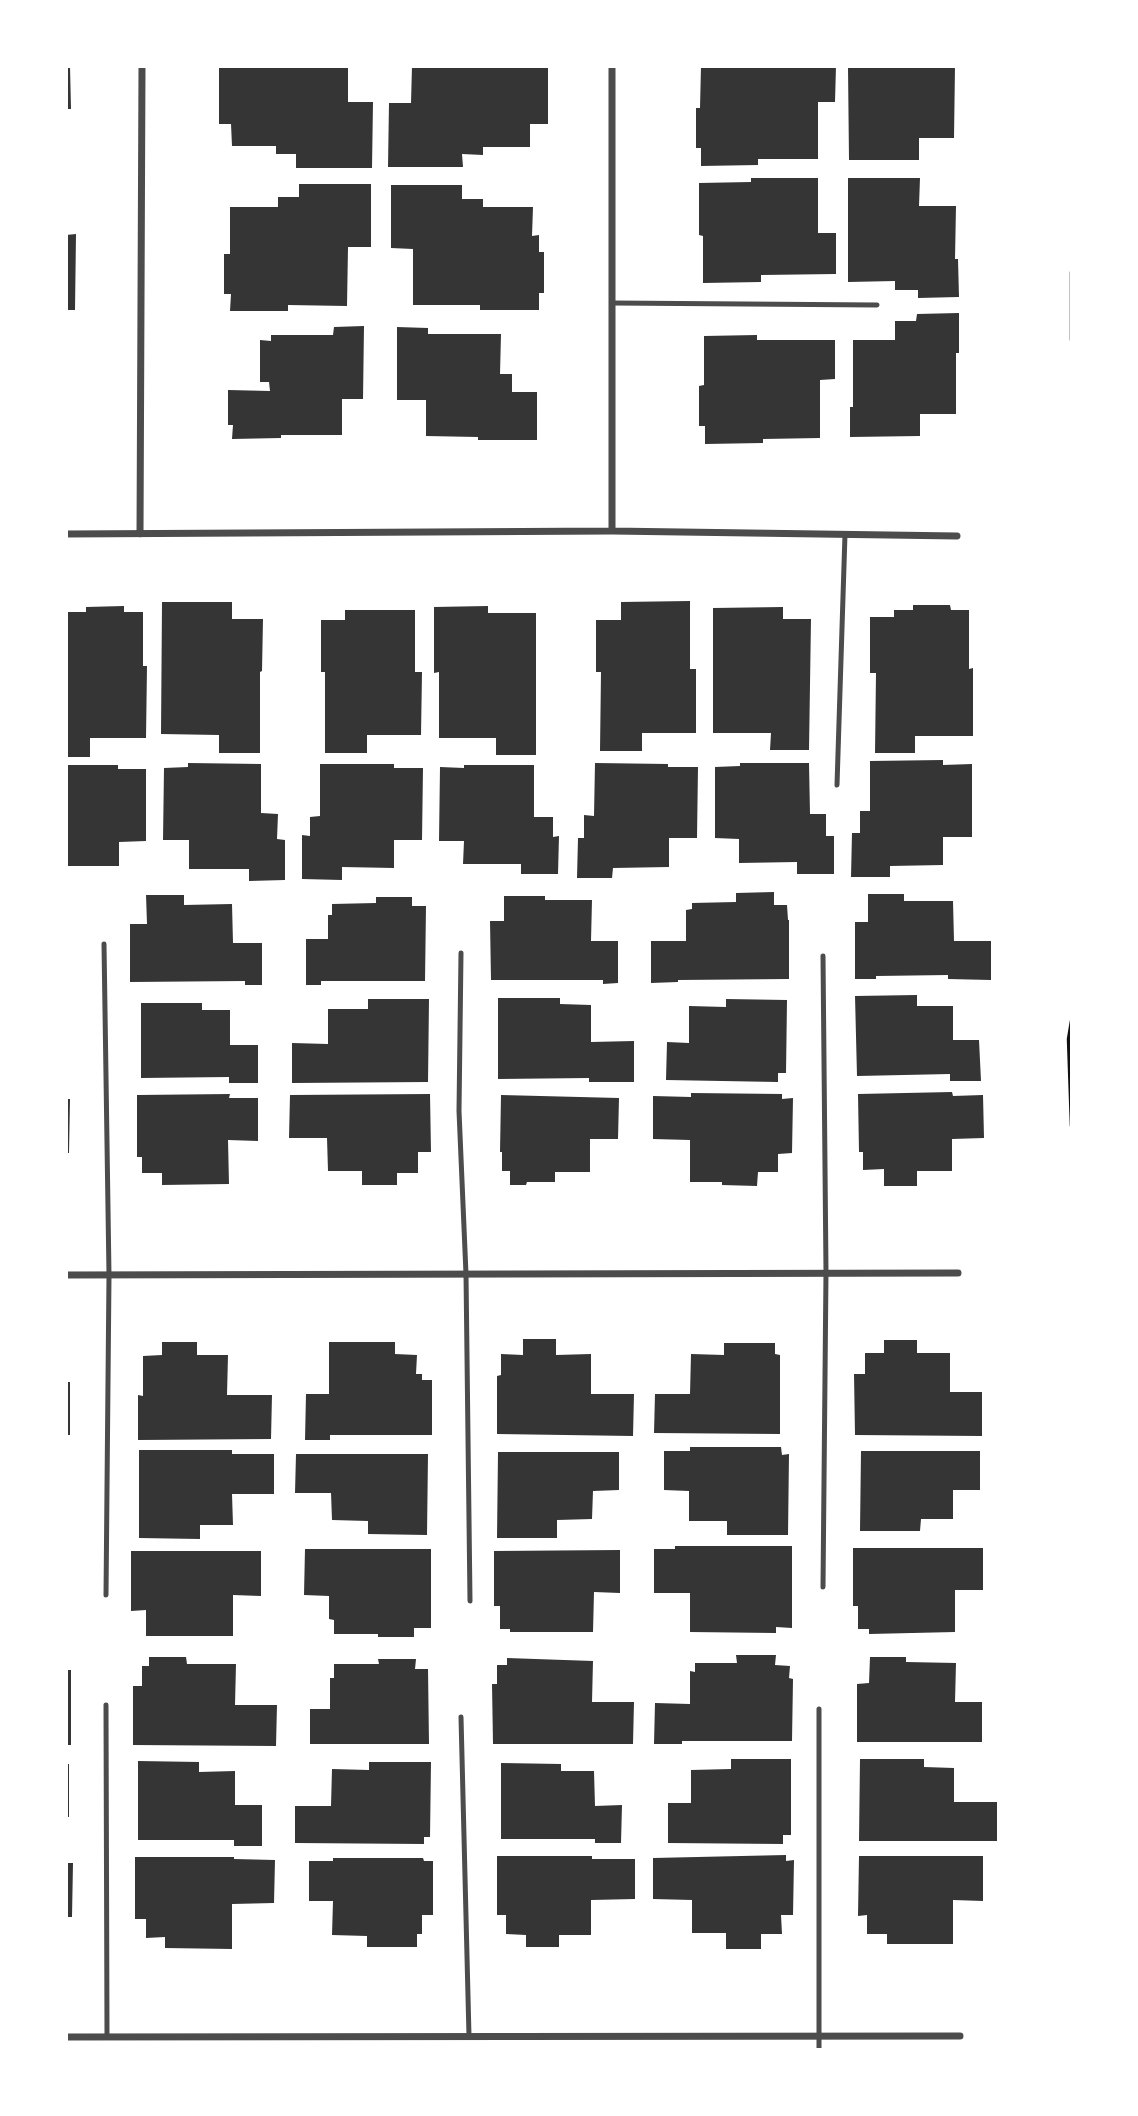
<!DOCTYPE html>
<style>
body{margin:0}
#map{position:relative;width:1138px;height:2116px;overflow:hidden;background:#fff;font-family:"Nunito Sans",sans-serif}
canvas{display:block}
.frame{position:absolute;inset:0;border:68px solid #fff;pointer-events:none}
</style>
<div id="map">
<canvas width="1138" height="2116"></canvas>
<div class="frame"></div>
</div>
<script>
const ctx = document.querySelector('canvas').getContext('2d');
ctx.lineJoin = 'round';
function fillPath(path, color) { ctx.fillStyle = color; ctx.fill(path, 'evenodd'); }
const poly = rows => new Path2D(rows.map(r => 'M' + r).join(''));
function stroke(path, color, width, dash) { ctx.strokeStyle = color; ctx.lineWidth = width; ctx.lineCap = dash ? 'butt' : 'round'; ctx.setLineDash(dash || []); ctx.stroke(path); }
fillPath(poly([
 [66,66,70,66,71,109,66,109],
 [219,66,348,66,348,102,373,102,372,168,296,168,296,154,276,154,276,146,232,146,231,124,219,124],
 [412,66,548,66,548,124,530,124,530,147,483,147,483,155,462,154,463,167,388,167,389,103,411,103],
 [701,66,836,66,835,102,818,102,818,159,758,159,758,165,701,166,701,148,696,148,696,108,700,108],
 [955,66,954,138,919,138,919,160,849,160,848,67],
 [751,178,818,178,818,233,836,233,836,274,761,275,761,282,703,283,703,236,699,235,699,183,751,182],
 [848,178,920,178,919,206,956,206,955,259,958,259,959,297,918,298,918,290,895,290,895,281,848,282],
 [299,184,371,184,371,247,348,247,347,306,288,305,288,311,230,311,231,294,224,294,224,254,230,254,230,207,278,207,278,197,299,197],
 [391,185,462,185,462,199,483,199,483,207,533,207,532,236,539,235,539,252,544,252,544,293,539,293,539,310,480,310,480,305,413,305,413,249,391,248],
 [76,234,75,310,66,310,66,235],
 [959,313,959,353,956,353,956,414,920,414,920,436,850,437,850,407,853,407,853,340,895,340,895,321,916,321,917,314],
 [364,326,363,399,342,399,342,435,281,435,281,438,232,439,233,425,228,425,228,390,270,391,269,382,260,382,260,340,271,341,271,335,333,335,334,327],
 [397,327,428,328,428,334,501,334,500,374,512,374,512,392,537,392,537,440,478,440,478,437,426,436,426,400,397,400],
 [757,335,757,340,835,340,835,379,820,380,820,438,763,439,763,443,705,444,705,426,699,426,699,386,704,385,704,336],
 [690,601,690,669,696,669,696,733,642,733,642,751,600,751,601,672,596,672,596,620,621,620,621,602],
 [162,602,232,602,232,619,263,619,262,671,260,672,260,753,219,753,219,735,161,734],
 [913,605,950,605,951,610,969,610,969,669,973,668,973,736,915,736,915,753,875,753,876,673,870,673,870,617,894,617,894,610,913,610],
 [124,606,124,612,143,612,143,666,147,666,146,738,90,738,90,757,66,757,67,612,86,612,86,607],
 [488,606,488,613,536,613,536,755,496,755,496,738,439,738,439,672,434,673,434,607],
 [783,607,783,619,811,619,809,750,770,750,771,733,713,733,713,608],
 [345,610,415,610,415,672,422,672,421,735,367,735,367,753,325,753,325,672,321,672,321,620,345,620],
 [943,760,943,765,972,764,972,837,943,837,943,865,890,866,890,877,851,877,852,833,860,833,860,811,870,811,870,761],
 [188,763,261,764,261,813,278,814,277,839,285,840,285,880,249,881,249,869,189,869,189,840,163,840,164,768,188,767],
 [595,763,668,764,668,767,698,767,697,838,669,838,669,867,613,868,612,878,577,878,578,838,584,838,584,815,594,816],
 [740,763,809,763,810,814,826,814,826,836,834,836,834,874,797,874,797,862,739,863,739,839,715,838,715,767,740,766],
 [320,764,394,764,394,768,423,768,422,840,394,840,394,868,342,867,342,880,302,879,302,835,310,836,310,817,320,816],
 [66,765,118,765,118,769,146,769,146,841,119,842,119,866,66,866],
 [464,765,534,765,534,817,553,817,553,837,559,836,558,874,521,874,521,864,463,864,464,841,439,841,440,767,464,768],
 [774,892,774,905,787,905,788,920,789,920,789,979,678,980,678,982,651,983,651,941,686,941,686,910,692,909,692,903,736,902,736,893],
 [868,894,904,894,904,901,953,901,954,941,991,941,991,980,948,979,948,975,876,976,876,979,855,979,855,922,868,922],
 [146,895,184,895,184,905,232,904,233,943,262,943,262,985,245,985,245,981,130,982,130,924,147,924],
 [504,896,545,896,545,900,592,900,591,941,618,941,618,983,603,984,603,980,491,980,490,921,504,921],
 [376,897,412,897,412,906,426,906,425,981,321,981,321,985,306,985,306,939,328,939,328,915,332,915,332,904,376,903],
 [917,995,917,1006,953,1006,953,1040,979,1040,981,1081,950,1081,950,1074,857,1076,855,996],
 [498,998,560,998,560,1004,591,1005,591,1042,634,1041,634,1082,589,1082,589,1078,498,1079],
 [368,999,429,999,428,1082,292,1083,292,1043,328,1044,328,1009,368,1009],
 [726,999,787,1000,786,1073,778,1073,778,1082,666,1080,667,1042,689,1043,689,1006,726,1007],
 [141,1003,202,1003,202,1010,230,1010,230,1045,258,1045,258,1083,229,1083,229,1077,141,1078],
 [952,1092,953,1096,983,1095,984,1138,952,1139,952,1171,917,1171,917,1186,884,1186,884,1169,863,1170,863,1152,859,1152,858,1094],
 [691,1093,782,1094,782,1099,793,1098,792,1153,778,1154,778,1172,758,1172,757,1186,722,1185,722,1182,690,1182,690,1140,653,1139,653,1096,691,1097],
 [230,1094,229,1098,258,1098,258,1141,228,1140,229,1184,162,1185,162,1173,142,1173,142,1157,137,1157,137,1095],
 [430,1094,431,1152,418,1152,418,1173,397,1173,397,1185,362,1185,362,1171,328,1171,327,1138,289,1138,290,1095],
 [501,1095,619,1098,618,1139,590,1139,590,1172,555,1172,555,1182,527,1182,526,1185,510,1185,510,1171,502,1171,502,1152,500,1152],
 [66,1099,70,1099,69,1153,66,1153],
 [523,1339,556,1339,556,1355,591,1354,591,1394,634,1394,633,1436,497,1434,497,1376,501,1375,501,1354,523,1355],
 [884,1340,917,1340,917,1353,950,1353,950,1392,982,1392,982,1436,855,1435,854,1374,865,1374,865,1353,884,1353],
 [162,1342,197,1342,197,1355,228,1355,227,1395,272,1395,271,1439,138,1440,138,1395,143,1396,143,1356,162,1355],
 [329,1342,395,1342,395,1354,417,1355,416,1374,422,1374,422,1380,432,1380,432,1435,330,1435,330,1440,305,1440,306,1394,329,1394],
 [724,1343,775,1343,775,1354,780,1355,780,1434,654,1433,655,1394,690,1394,691,1354,724,1355],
 [66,1382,70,1382,70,1435,66,1435],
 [690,1447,781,1447,782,1455,789,1454,788,1535,727,1535,727,1521,689,1521,689,1491,664,1490,664,1451,690,1451],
 [139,1450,232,1450,232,1454,274,1454,274,1494,232,1494,233,1525,200,1525,200,1539,139,1538],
 [861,1451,980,1451,980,1490,953,1490,953,1519,921,1519,920,1531,860,1531],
 [498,1452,619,1452,619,1490,593,1491,592,1519,557,1520,557,1538,497,1538],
 [296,1454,428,1454,427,1535,368,1534,368,1521,332,1520,331,1493,295,1493],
 [675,1546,792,1546,792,1628,776,1627,776,1633,690,1632,690,1593,654,1593,654,1549,675,1549],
 [853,1548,983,1548,983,1590,955,1590,955,1632,869,1634,869,1629,858,1629,858,1606,853,1606],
 [305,1549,431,1549,431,1628,414,1628,414,1637,378,1637,378,1634,334,1634,334,1620,329,1619,329,1596,304,1595],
 [620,1550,620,1593,594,1592,593,1632,510,1632,510,1629,500,1629,500,1606,494,1606,494,1551],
 [131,1551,261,1551,261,1596,233,1595,233,1636,146,1636,146,1610,131,1611],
 [736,1655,776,1655,775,1665,790,1666,789,1678,793,1679,792,1741,682,1741,682,1744,654,1744,655,1703,690,1704,690,1671,695,1672,695,1663,737,1663],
 [149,1657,186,1657,187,1664,236,1664,235,1705,277,1705,276,1746,133,1745,133,1686,142,1686,142,1666,149,1666],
 [870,1657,906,1657,906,1662,956,1663,955,1702,982,1702,982,1742,857,1742,857,1684,869,1683],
 [507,1658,593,1661,592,1702,634,1702,633,1744,493,1744,492,1684,497,1684,497,1665,507,1665],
 [378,1659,416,1659,415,1669,428,1669,429,1744,310,1744,310,1709,330,1709,330,1678,334,1678,334,1664,379,1664],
 [66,1670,71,1670,71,1745,66,1745],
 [731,1759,791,1759,791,1835,783,1835,783,1844,668,1843,668,1803,691,1803,691,1770,731,1769],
 [860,1759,924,1759,924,1767,954,1768,954,1802,997,1802,997,1841,859,1841],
 [138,1761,199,1762,199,1772,235,1771,235,1805,262,1805,262,1846,234,1846,234,1840,138,1840],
 [369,1762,431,1762,430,1837,424,1837,424,1844,295,1843,295,1806,331,1806,332,1769,369,1770],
 [501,1763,561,1764,561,1771,594,1771,595,1806,622,1805,621,1843,595,1843,595,1839,501,1839],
 [66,1764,69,1764,69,1817,66,1817],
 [786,1855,786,1861,794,1860,793,1915,781,1915,782,1934,761,1934,761,1949,726,1949,726,1933,692,1933,692,1900,653,1899,653,1858],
 [497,1856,592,1856,592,1859,635,1859,635,1899,591,1900,591,1935,559,1935,559,1947,526,1947,526,1935,506,1934,506,1915,497,1915],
 [859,1856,983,1856,983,1901,953,1900,953,1944,887,1944,887,1934,867,1934,867,1915,858,1916],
 [135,1857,234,1857,234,1859,275,1860,274,1903,232,1904,232,1949,165,1948,165,1937,146,1938,146,1919,135,1919],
 [333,1858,423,1858,424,1861,433,1861,433,1915,422,1915,422,1934,417,1934,417,1947,367,1947,367,1936,332,1935,333,1901,309,1901,309,1861,333,1861],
 [66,1863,73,1863,72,1917,66,1917]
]), '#353535');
stroke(poly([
 [1072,272,1072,340],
 [1072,1021,1069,1039,1072,1126]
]), '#111', 4.5);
stroke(poly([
 [613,303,877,305],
 [837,785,845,534],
 [104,944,109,1275,106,1595],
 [461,953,459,1111,466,1274,470,1601],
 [823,956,826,1272,823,1587],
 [106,1705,107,2037],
 [461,1717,469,2036],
 [819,2050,819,1709]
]), '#4c4c4c', 5);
stroke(poly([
 [612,66,612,531],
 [66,534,612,531,957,536],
 [140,534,142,66],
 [66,1275,958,1273],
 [66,2037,960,2036]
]), '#4c4c4c', 7);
</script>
